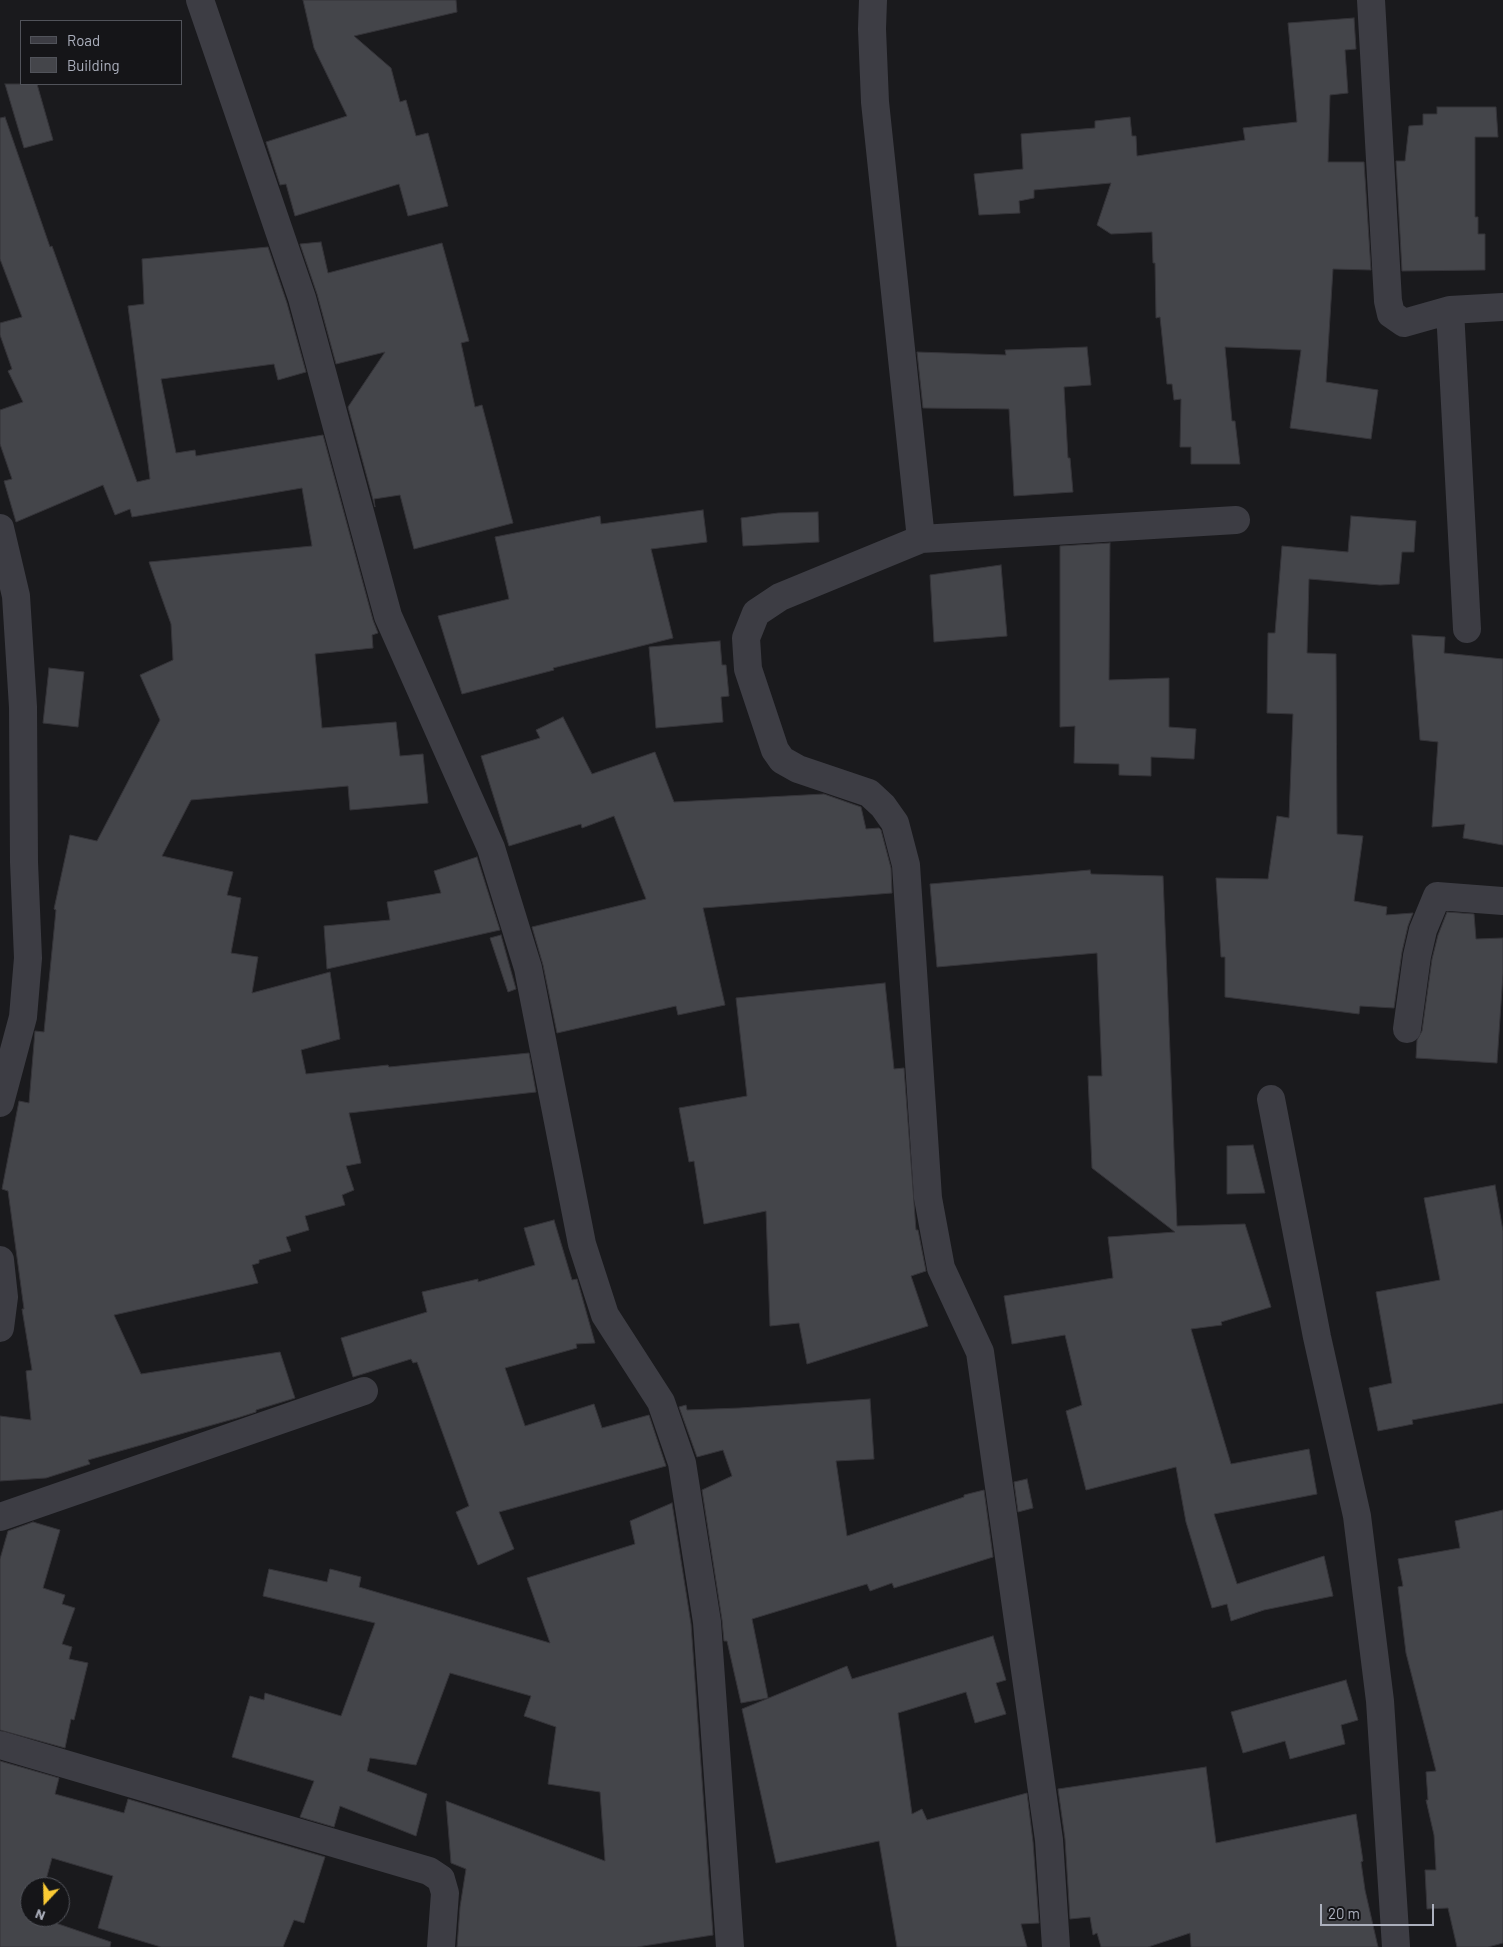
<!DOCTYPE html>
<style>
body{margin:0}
#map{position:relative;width:1503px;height:1947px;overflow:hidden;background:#1a1a1d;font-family:Barlow,sans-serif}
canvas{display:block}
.legend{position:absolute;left:20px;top:20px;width:162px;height:65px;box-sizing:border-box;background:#151518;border:1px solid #51535a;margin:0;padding:6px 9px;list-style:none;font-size:15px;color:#acb0bd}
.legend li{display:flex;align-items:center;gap:10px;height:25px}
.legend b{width:25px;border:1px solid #51535a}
.north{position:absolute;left:20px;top:1877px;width:50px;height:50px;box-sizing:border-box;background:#151518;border:1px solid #51535a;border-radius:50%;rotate:201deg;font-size:14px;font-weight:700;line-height:20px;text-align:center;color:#acb0bd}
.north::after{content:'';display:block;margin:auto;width:18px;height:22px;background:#faca34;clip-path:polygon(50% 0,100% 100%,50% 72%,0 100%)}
.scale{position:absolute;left:1320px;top:1904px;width:114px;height:22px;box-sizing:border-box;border:2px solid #acb0bd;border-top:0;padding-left:6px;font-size:15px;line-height:18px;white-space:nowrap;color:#acb0bd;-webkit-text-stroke:4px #151518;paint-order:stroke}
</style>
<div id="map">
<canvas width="1503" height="1947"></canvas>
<ul class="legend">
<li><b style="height:6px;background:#3d3d44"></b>Road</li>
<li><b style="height:14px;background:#44454a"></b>Building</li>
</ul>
<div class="north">N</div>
<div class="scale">20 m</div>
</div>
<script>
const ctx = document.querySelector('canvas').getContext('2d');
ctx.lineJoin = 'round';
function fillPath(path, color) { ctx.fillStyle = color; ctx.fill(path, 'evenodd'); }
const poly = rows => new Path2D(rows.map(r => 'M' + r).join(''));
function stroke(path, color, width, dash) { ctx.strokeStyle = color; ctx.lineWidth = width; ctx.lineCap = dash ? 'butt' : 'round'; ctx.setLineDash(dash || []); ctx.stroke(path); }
const building = poly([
 [303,0,456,0,457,12,354,36,391,68,400,102,406,100,416,136,428,133,448,206,408,216,399,184,295,216,286,184,280,185,266,142,347,116,314,48,303,0],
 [1354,18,1356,49,1345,50,1348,93,1330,95,1328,162,1364,162,1371,270,1333,269,1326,382,1378,390,1371,439,1290,428,1301,350,1225,347,1232,421,1235,421,1240,464,1191,464,1191,447,1180,447,1181,399,1174,400,1172,384,1167,384,1160,317,1156,318,1155,263,1153,263,1152,232,1111,234,1097,225,1111,183,1034,190,1034,198,1019,201,1020,213,979,215,974,174,1023,169,1021,134,1095,128,1095,121,1130,117,1132,136,1136,136,1137,156,1245,140,1243,128,1297,122,1288,23,1354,18],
 [5,84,37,84,53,140,24,148,5,84],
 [1437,107,1496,107,1498,137,1475,137,1475,217,1478,217,1478,234,1485,234,1485,270,1402,271,1396,161,1405,161,1409,126,1423,125,1423,114,1437,114,1437,107],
 [5,117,50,247,52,246,137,482,150,479,128,306,144,304,142,259,268,247,287,303,306,372,278,380,274,364,161,379,176,453,195,450,196,456,323,435,373,620,378,633,372,635,373,648,315,654,322,728,396,722,400,756,423,754,428,803,350,810,348,786,191,800,162,856,233,872,227,895,241,898,231,953,258,957,252,993,330,972,340,1039,301,1050,306,1074,388,1065,389,1067,529,1053,536,1092,349,1113,361,1163,346,1166,354,1190,342,1195,345,1205,305,1216,309,1230,286,1237,291,1251,259,1260,259,1263,252,1265,258,1283,114,1315,141,1374,280,1352,295,1398,256,1410,256,1412,237,1418,88,1460,90,1464,46,1478,0,1481,0,1416,31,1420,26,1371,32,1370,22,1309,24,1309,8,1191,2,1189,19,1101,29,1103,35,1031,44,1032,56,910,54,909,70,835,97,841,160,720,140,675,173,660,171,624,149,562,312,546,302,488,132,517,130,509,115,515,103,485,16,522,4,481,12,479,0,444,0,410,23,402,8,371,12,369,0,335,0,323,22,317,0,259,0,118,5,117],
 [321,242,328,273,442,243,469,341,461,343,475,407,482,405,513,523,414,549,400,495,374,499,375,507,348,407,385,352,336,364,317,294,300,244,321,242],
 [1087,347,1091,385,1064,387,1068,458,1070,458,1073,492,1014,496,1009,409,923,408,917,352,1006,355,1005,350,1087,347],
 [703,510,707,542,651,549,673,638,553,668,554,670,462,694,438,616,509,599,495,537,600,516,601,524,703,510],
 [818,512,819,542,743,546,741,518,778,513,818,512],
 [1351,516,1416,521,1414,552,1402,552,1399,584,1380,585,1309,579,1307,653,1336,654,1337,834,1363,836,1354,901,1387,907,1386,915,1413,913,1408,926,1402,952,1394,1008,1360,1006,1359,1014,1225,997,1225,957,1221,957,1216,878,1268,879,1277,816,1289,818,1293,714,1267,713,1268,633,1275,633,1282,546,1348,552,1351,516],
 [1110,543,1109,680,1169,678,1169,727,1196,729,1194,759,1151,757,1151,776,1119,775,1119,764,1074,763,1075,726,1060,727,1060,546,1110,543],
 [1001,565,1007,636,934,642,930,575,1001,565],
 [1412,635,1445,637,1444,653,1503,659,1503,845,1463,838,1465,824,1432,827,1438,742,1420,740,1412,635],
 [720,641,722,665,726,665,729,696,721,697,723,722,656,728,649,647,720,641],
 [49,668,84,672,78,727,43,723,49,668],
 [563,717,592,774,655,752,674,802,824,794,861,807,866,829,879,828,881,830,891,868,892,893,703,908,725,1005,678,1015,676,1006,557,1033,543,965,532,927,646,899,614,816,582,828,581,824,509,846,481,756,540,738,536,730,563,717],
 [477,857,500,930,327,969,324,926,390,920,387,902,441,893,434,871,477,857],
 [1090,870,1091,874,1163,876,1177,1226,1245,1224,1271,1307,1221,1322,1222,1325,1191,1329,1231,1464,1309,1449,1317,1494,1214,1514,1237,1584,1324,1556,1333,1596,1264,1610,1231,1621,1227,1604,1212,1608,1186,1522,1176,1467,1086,1490,1066,1411,1082,1405,1065,1335,1012,1344,1004,1296,1113,1278,1108,1237,1175,1232,1092,1168,1088,1076,1102,1076,1097,953,937,967,930,884,1090,870],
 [1447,912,1474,914,1476,939,1503,938,1503,974,1497,1063,1416,1058,1417,1040,1422,1031,1432,959,1438,935,1447,912],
 [501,935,516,989,508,992,490,938,501,935],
 [885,983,894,1069,904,1068,916,1230,918,1230,926,1271,911,1276,928,1326,807,1364,799,1323,770,1326,766,1211,704,1224,694,1161,689,1162,679,1108,747,1096,736,998,885,983],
 [1253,1145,1265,1193,1227,1194,1227,1146,1253,1145],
 [1495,1185,1503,1231,1503,1403,1412,1420,1413,1424,1378,1431,1369,1388,1392,1383,1376,1292,1440,1280,1424,1198,1495,1185],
 [554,1220,572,1280,577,1279,595,1343,576,1344,577,1348,505,1368,525,1426,594,1404,602,1428,649,1415,666,1466,499,1512,514,1549,478,1565,456,1512,469,1506,417,1362,413,1363,411,1359,353,1377,341,1338,427,1312,422,1292,478,1279,478,1282,535,1265,524,1228,554,1220],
 [870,1399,874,1459,836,1461,847,1536,964,1497,964,1495,984,1490,993,1557,894,1588,892,1583,870,1591,867,1584,752,1619,768,1698,741,1703,727,1641,724,1641,722,1620,702,1490,732,1476,723,1450,697,1457,679,1407,686,1405,687,1410,740,1408,870,1399],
 [1027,1479,1033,1508,1018,1512,1014,1482,1027,1479],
 [672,1503,691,1624,713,1935,637,1947,457,1947,460,1907,466,1869,451,1863,446,1801,605,1861,600,1792,548,1784,556,1727,524,1716,531,1696,450,1673,416,1765,370,1758,367,1771,427,1794,416,1836,340,1806,334,1827,300,1817,314,1781,232,1757,250,1696,264,1700,265,1693,341,1716,375,1623,263,1596,269,1569,327,1582,330,1569,361,1577,359,1587,550,1643,527,1578,635,1544,630,1521,672,1503],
 [1503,1510,1503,1943,1488,1947,1457,1947,1448,1908,1427,1909,1425,1870,1436,1870,1434,1835,1426,1800,1428,1800,1426,1772,1436,1771,1406,1653,1398,1587,1403,1586,1398,1559,1460,1548,1455,1521,1503,1510],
 [33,1522,60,1530,43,1588,65,1595,62,1604,75,1608,62,1644,72,1647,69,1659,88,1663,74,1720,71,1719,65,1748,0,1730,0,1559,8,1531,33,1522],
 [993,1636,1006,1680,996,1683,1006,1714,975,1723,966,1692,898,1713,912,1814,922,1809,927,1820,1027,1793,1033,1842,1039,1923,1021,1924,1027,1947,897,1947,879,1841,776,1863,742,1709,847,1666,852,1679,993,1636],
 [1346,1680,1358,1720,1341,1725,1345,1744,1290,1759,1285,1741,1243,1753,1231,1712,1346,1680],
 [0,1761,59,1778,55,1794,124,1813,128,1799,325,1857,304,1923,294,1920,283,1947,161,1947,98,1928,113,1876,52,1858,44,1887,30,1887,30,1917,38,1917,111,1942,110,1947,0,1947,0,1761],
 [1206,1767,1216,1843,1356,1814,1363,1861,1361,1862,1365,1890,1378,1947,1191,1947,1190,1933,1148,1947,1101,1947,1097,1933,1093,1935,1090,1917,1070,1919,1065,1839,1058,1789,1206,1767]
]);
fillPath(building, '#44454a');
stroke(building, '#353439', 1);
stroke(poly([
 [200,0,302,298,388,616,491,848,528,968,582,1244,605,1315,661,1402,682,1463,707,1622,730,1947],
 [873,0,872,29,875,102,921,539],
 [1371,0,1388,301,1391,314,1404,323,1450,310,1503,307],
 [1450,310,1467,629],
 [0,528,16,596,23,707,24,862,28,958,23,1017,0,1103],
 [1407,1029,1417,956,1423,930,1437,896,1503,901],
 [1271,1099,1317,1337,1357,1516,1380,1701,1396,1947],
 [0,1260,4,1297,0,1328],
 [0,1517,364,1391],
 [0,1745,429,1871,441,1879,445,1893,441,1947],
 [1056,1947,1049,1840,980,1352,941,1268,928,1198,906,865,895,823,883,806,869,793,798,769,782,760,775,750,748,669,746,638,756,613,780,597,921,539,1236,520]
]), '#3d3d44', 28);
</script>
